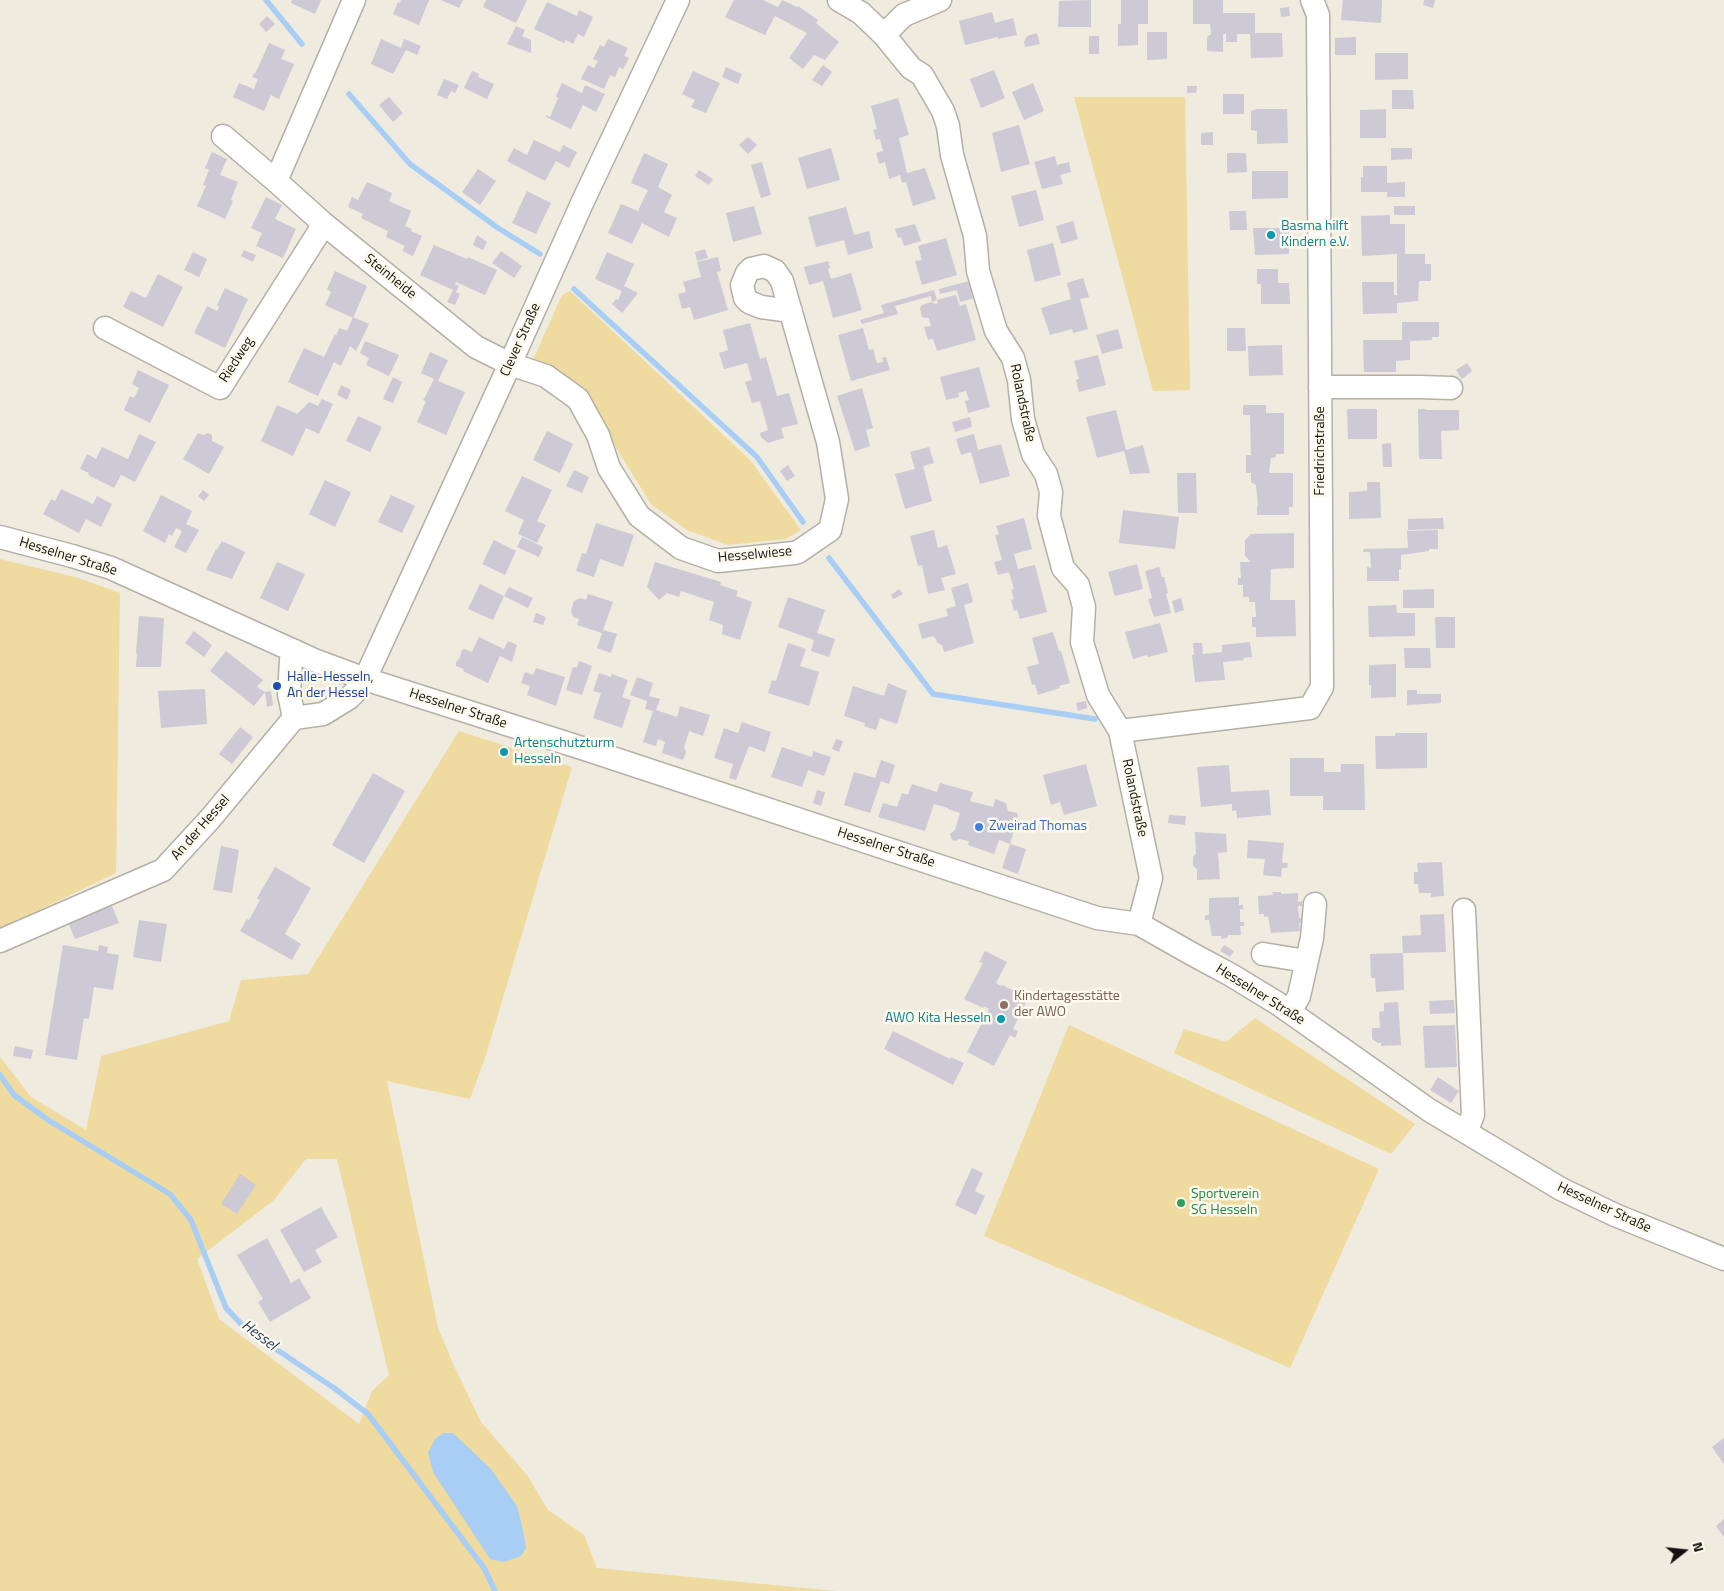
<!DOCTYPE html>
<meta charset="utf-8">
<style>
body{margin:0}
#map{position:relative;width:1724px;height:1591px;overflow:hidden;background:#efebdf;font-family:"Titillium Web",sans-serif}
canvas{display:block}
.north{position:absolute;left:1659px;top:1526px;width:50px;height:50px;-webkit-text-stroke:4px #fdf9ed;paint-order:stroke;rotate:74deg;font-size:14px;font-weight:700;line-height:20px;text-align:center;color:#14130f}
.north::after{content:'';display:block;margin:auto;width:18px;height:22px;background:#14130f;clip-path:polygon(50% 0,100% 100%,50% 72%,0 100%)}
</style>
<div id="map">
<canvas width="1724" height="1591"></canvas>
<div class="north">N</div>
</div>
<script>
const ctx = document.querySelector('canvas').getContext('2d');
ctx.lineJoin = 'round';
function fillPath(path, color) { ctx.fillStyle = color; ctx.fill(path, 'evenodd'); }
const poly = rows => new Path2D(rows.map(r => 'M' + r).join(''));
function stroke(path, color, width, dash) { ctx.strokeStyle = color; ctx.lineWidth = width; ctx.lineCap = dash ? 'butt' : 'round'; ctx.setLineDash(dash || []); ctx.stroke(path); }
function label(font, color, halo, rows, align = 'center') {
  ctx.font = font + ' "Titillium Web",sans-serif'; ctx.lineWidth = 5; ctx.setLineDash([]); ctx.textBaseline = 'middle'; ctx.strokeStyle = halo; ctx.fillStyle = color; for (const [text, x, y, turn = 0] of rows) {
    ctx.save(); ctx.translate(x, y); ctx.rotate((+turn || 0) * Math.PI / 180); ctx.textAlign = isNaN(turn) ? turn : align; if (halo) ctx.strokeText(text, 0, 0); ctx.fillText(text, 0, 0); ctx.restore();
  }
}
fillPath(poly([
 [1074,97,1185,97,1190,390,1153,391],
 [570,291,750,460,801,530,786,539,728,545,687,530,651,504,607,433,533,360,562,295],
 [0,559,79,578,120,593,116,873,0,929],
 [459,731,572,767,485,1058,470,1099,387,1081,438,1328,454,1366,481,1422,527,1475,548,1510,584,1535,597,1568,836,1591,0,1591,0,1057,31,1097,86,1130,101,1056,229,1021,241,980,308,974],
 [306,1159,337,1159,389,1375,372,1391,359,1424,219,1319,197,1259,274,1200],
 [1255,1018,1415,1124,1391,1154,1174,1053,1184,1029,1226,1042],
 [1069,1025,1379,1169,1290,1368,984,1236]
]), '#efda9f');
fillPath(poly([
 [443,1433,453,1433,491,1469,517,1506,524,1534,526,1548,521,1556,504,1562,490,1559,433,1472,428,1453,435,1439]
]), '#a8cef5');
stroke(poly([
 [266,0,302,44],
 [349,94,410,164,498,228,540,254],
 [574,289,757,457,803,522],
 [829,558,933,694,1095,719],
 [0,1075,14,1095,48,1120,170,1194,191,1220,226,1308,246,1329,334,1388,368,1414,484,1568,495,1591]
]), '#a8cef5', 5.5);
fillPath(poly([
 [292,0,321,0,315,14,291,3],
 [401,0,429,0,419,25,393,14,398,2,400,3],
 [441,0,463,0,459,8],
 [486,0,527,0,516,23,483,7],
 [734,0,763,0,778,7,782,0,797,7,798,6,818,20,816,23,839,42,825,60,814,55,803,69,789,58,807,33,775,16,765,35,725,17],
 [1091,0,1091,27,1058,27,1059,1],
 [1121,0,1148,0,1148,24,1138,24,1138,45,1118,46,1118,24,1121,24],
 [1193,0,1223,0,1223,13,1255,13,1255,33,1282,33,1283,57,1251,58,1250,34,1237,34,1237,42,1226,42,1226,34,1223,34,1223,52,1207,51,1207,37,1211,34,1210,24,1193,24],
 [1343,0,1382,0,1381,23,1341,20],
 [1424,0,1435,0,1433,8,1423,5],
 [547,2,577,16,579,10,593,17,584,37,578,34,573,44,566,40,564,43,534,29],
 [1289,7,1290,16,1281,17,1280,8],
 [992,12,995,23,1013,18,1017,35,998,39,998,37,965,45,959,21],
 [267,16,275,24,266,32,259,24],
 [516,26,525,30,522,36,531,40,531,53,507,44],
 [1147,32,1167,32,1167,59,1147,60],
 [1037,33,1040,44,1025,47,1024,42,1027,36],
 [1089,36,1099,36,1099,54,1089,54],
 [1356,37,1356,55,1335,55,1335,38],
 [381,39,401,48,404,39,421,46,417,55,406,50,393,74,371,64],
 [608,39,628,48,624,56,629,58,623,69,619,67,615,77,610,75,604,89,581,79,588,65,594,68,598,61,593,59,600,45,604,47],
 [269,43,285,50,281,59,294,64,279,99,271,95,264,111,233,97,239,83,254,89,258,79,252,77,254,73,255,74],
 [1375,53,1408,53,1408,79,1375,80],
 [823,65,832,72,822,86,812,80],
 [726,67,742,74,738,84,722,77],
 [994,70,1005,98,981,108,970,79],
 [472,71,479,74,478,77,494,84,487,99,464,88],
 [693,71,720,83,706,113,691,107,695,100,682,94],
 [444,79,459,85,455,93,451,91,447,99,437,95],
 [562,83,582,93,585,85,605,94,596,112,583,105,571,129,546,117,546,115,550,117,558,98,556,96],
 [1033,83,1044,111,1024,120,1012,92],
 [1187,86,1197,86,1196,93,1187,93],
 [1392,90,1413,90,1414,109,1392,109],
 [1223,94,1244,94,1244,114,1223,114],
 [389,97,403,113,393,122,379,105],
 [898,98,909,135,899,138,907,173,925,168,936,199,913,206,906,182,902,183,900,175,889,179,885,162,879,164,876,153,883,151,880,139,876,140,873,130,877,129,871,106],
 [1257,109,1287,109,1288,143,1257,144,1257,131,1251,130,1251,111],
 [1386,109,1386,138,1360,138,1360,110],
 [1019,125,1030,164,1001,172,992,133],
 [1213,132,1213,145,1201,145,1201,133],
 [748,137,757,145,748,154,739,145],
 [534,140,560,152,563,145,577,152,569,168,556,161,545,181,507,161,514,148,527,155],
 [831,148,840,180,807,189,798,158],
 [1391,148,1412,148,1412,159,1391,160],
 [212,152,227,159,220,175,238,182,231,200,233,201,225,219,197,206,206,186,203,185,209,170,205,168],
 [644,153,668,164,658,187,672,195,664,212,677,218,669,237,642,223,632,244,608,233,621,204,638,211,642,202,648,190,631,183],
 [1227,153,1246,153,1247,172,1227,173],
 [1055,156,1057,165,1069,162,1071,172,1060,175,1063,184,1042,189,1034,162],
 [762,162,771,195,761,198,751,165],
 [1363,166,1387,166,1387,183,1405,182,1405,197,1387,197,1387,192,1361,192,1361,177,1363,177],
 [478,169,496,181,480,205,462,192],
 [699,170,713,179,709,185,695,176],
 [1252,171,1288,171,1288,198,1252,199],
 [367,182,392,193,389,201,411,211,405,226,412,229,411,231,422,236,413,256,402,251,405,246,386,237,388,231,361,218,363,214,348,207,352,197,358,200],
 [1036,190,1044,220,1019,227,1011,196],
 [527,191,551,203,536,234,512,223],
 [266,197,282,205,275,219,296,229,283,258,256,246,262,233,251,228],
 [754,206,762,234,733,242,726,213],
 [1394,206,1415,206,1415,215,1394,215],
 [846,207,854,235,869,231,873,248,848,255,844,240,816,247,808,217],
 [1229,211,1246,211,1247,230,1230,230],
 [1390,215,1390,224,1405,224,1405,254,1425,254,1425,264,1431,264,1431,281,1419,281,1418,301,1397,303,1397,313,1363,314,1362,282,1394,282,1394,295,1397,295,1397,254,1362,256,1361,216],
 [1073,221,1078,239,1061,244,1056,226],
 [915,224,921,241,904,246,901,237,898,238,895,229],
 [1253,228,1289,228,1289,254,1255,255],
 [477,235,487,242,483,250,473,245],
 [946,238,957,275,922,285,915,261,922,260,918,246],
 [1053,243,1061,275,1035,282,1027,250],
 [434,245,467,259,468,257,497,270,485,295,456,282,455,284,459,286,456,292,460,294,455,305,447,302,453,290,420,275],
 [705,249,708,258,697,261,695,252],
 [244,250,256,255,253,262,241,256],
 [501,251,522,266,514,278,492,263],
 [193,252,207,259,199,277,184,270],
 [607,252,634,264,624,286,638,293,622,313,612,304,616,299,618,300,622,291,595,279],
 [718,257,721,271,717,272,728,310,694,320,690,307,682,309,678,294,686,292,683,282,701,277,697,262],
 [828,261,830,268,828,269,831,279,851,273,862,310,833,318,823,281,809,285,804,267],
 [1257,269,1278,269,1278,283,1289,283,1290,304,1261,304,1261,284,1257,284],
 [335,271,367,286,353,318,325,305,331,292,327,289],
 [158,274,183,287,163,327,123,307,131,291,146,298],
 [1083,278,1089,297,1080,299,1088,329,1073,333,1072,329,1050,335,1041,308,1071,299,1067,283],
 [973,280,978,297,960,302,957,290,940,294,939,289],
 [225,288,248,299,225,348,194,333,207,306,217,311,219,307,217,305],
 [934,290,937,300,932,302,931,296,895,306,898,314,862,324,860,320,884,313,881,305],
 [956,295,960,306,966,304,976,340,937,351,933,339,928,340,924,327,931,326,929,318,926,318,922,317,920,308,922,305,932,302,935,304,938,303,937,300],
 [353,317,369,324,356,351,350,346,341,366,334,362,318,396,288,382,304,348,324,357,335,334,336,336,339,328,347,331],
 [1402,322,1439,322,1439,337,1432,337,1432,340,1410,341,1410,360,1396,361,1396,372,1364,372,1363,340,1402,340],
 [750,323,760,359,766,357,777,396,789,393,798,424,781,428,784,438,768,443,761,437,760,433,768,430,760,401,752,403,745,382,752,380,747,363,724,369,719,353,728,350,723,330],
 [863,328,869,350,873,349,877,363,883,362,882,358,886,357,890,370,851,381,838,335],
 [1227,328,1245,328,1246,351,1227,351],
 [1118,329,1123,348,1102,354,1096,335],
 [365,341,399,355,389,376,366,365,369,358,360,353],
 [1282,345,1283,375,1249,376,1248,346],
 [430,352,448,360,438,381,465,392,446,435,417,422,426,401,423,400,425,397,434,379,421,373],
 [1098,355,1106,385,1079,392,1076,380,1079,379,1074,361],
 [1467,363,1472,371,1462,379,1456,370],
 [979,367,990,407,968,413,965,401,969,400,966,391,958,393,959,397,946,400,940,377],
 [138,370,169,385,150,423,124,410,130,396,134,398,139,388,132,384],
 [393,377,402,382,393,403,383,399],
 [341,385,351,390,347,400,337,395],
 [862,388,873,428,866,430,870,446,855,451,837,396],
 [322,399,333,404,319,434,306,428,293,456,261,441,277,405,297,414,309,402,318,406],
 [1243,405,1266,405,1266,413,1284,413,1284,454,1276,454,1276,457,1271,458,1269,473,1293,473,1293,507,1289,507,1289,515,1257,515,1257,506,1258,506,1256,485,1251,482,1251,473,1246,473,1246,455,1251,455,1250,415,1243,415],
 [1347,409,1377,409,1377,439,1348,439],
 [1418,409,1426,409,1426,410,1459,410,1459,430,1441,431,1442,459,1419,459],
 [1116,410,1126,450,1143,445,1150,473,1130,474,1124,451,1097,458,1086,417],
 [358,416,382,427,370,452,346,441],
 [970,417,972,427,955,432,952,422],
 [547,431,573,444,560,473,533,460],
 [198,433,203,435,208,433,212,435,212,441,224,447,209,474,183,459],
 [139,434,156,442,135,482,121,475,114,488,88,475,89,473,80,469,87,454,96,459,102,447,128,459],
 [974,434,978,450,1001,444,1010,476,980,484,971,452,961,455,956,439],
 [1391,443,1392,467,1383,467,1382,444],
 [929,447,934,463,923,466,932,501,905,509,895,474,915,469,910,452],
 [788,465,795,476,787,481,780,471],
 [574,470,589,477,582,493,566,486],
 [1177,473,1196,473,1197,513,1178,513],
 [522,476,552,490,537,521,546,525,537,543,518,534,524,520,505,511],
 [325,480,351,492,335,527,309,514],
 [1367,482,1380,482,1381,518,1349,519,1349,492,1367,491],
 [61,489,93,504,97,496,112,504,101,527,86,519,79,533,43,514,51,499,55,501],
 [203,490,209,495,204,501,198,496],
 [161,495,192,511,186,524,199,530,186,553,174,547,182,531,176,528,172,536,169,534,165,543,143,531],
 [391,495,415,506,402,533,378,522],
 [1123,510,1179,517,1175,549,1119,543],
 [1024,518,1032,549,1014,554,1018,569,1035,565,1047,612,1020,619,1017,610,1014,611,1011,600,1014,599,1011,590,1014,589,1009,572,998,575,994,562,1002,560,995,535,999,534,996,526],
 [1443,518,1444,529,1408,530,1408,519],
 [596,523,634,535,623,567,600,559,594,577,576,571,582,553,586,554],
 [934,530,938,548,947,545,956,574,941,578,945,590,928,594,922,565,918,566,910,536],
 [1438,530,1438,549,1429,549,1429,551,1401,555,1401,569,1399,569,1399,581,1367,581,1367,567,1371,568,1370,552,1363,552,1363,549,1408,548,1407,531],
 [1294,533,1294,568,1271,569,1270,600,1295,600,1296,636,1256,637,1256,627,1252,627,1252,617,1256,617,1255,602,1249,602,1249,597,1243,597,1243,585,1238,585,1238,578,1241,578,1240,562,1251,562,1245,556,1245,540,1251,534],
 [522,537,543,547,539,557,517,547],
 [494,540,516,551,505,575,482,564],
 [222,541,245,552,232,579,206,570,216,549,217,550],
 [277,562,305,574,288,611,260,598],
 [655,562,721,582,720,585,738,591,736,596,752,602,740,640,722,634,723,625,709,620,714,602,681,591,679,597,667,593,659,600,647,587],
 [1137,564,1143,589,1115,596,1108,572],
 [1159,567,1162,577,1164,577,1168,593,1166,594,1171,613,1154,617,1148,599,1152,598,1145,571],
 [968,583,973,602,964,605,974,643,944,652,942,645,937,643,936,639,933,636,922,639,918,624,948,616,946,609,956,606,951,588],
 [480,584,504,596,509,587,533,598,528,608,504,596,493,620,468,609],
 [899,589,903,594,893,599,891,595],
 [1434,589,1434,608,1403,608,1403,590],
 [588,594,613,602,603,630,617,634,611,653,597,648,602,633,577,625,579,619,573,617,571,611,574,601,580,598,586,600],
 [788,597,825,610,817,633,835,639,829,657,811,651,814,640,778,627],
 [1181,598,1184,610,1175,613,1172,601],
 [1396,605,1397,613,1415,613,1415,636,1369,637,1368,606],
 [536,613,546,617,543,625,533,622],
 [139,616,164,618,161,667,136,667,137,653,136,653],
 [1435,617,1455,617,1455,648,1436,648],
 [1160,623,1168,652,1148,657,1147,655,1133,659,1125,632],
 [194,631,212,645,204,657,185,643],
 [1053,632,1059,651,1061,651,1070,683,1059,686,1060,688,1038,695,1035,684,1032,685,1027,667,1039,664,1032,638],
 [479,637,504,649,508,641,517,645,512,662,500,656,488,683,463,671,464,669,456,666,456,663,458,659,459,660,462,650,464,649,472,652],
 [1250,642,1252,657,1243,658,1244,660,1223,662,1225,680,1195,682,1192,655,1194,655,1193,643,1202,643,1203,654,1222,652,1222,645],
 [788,643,806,649,800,666,819,672,809,706,768,693,772,680,776,681],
 [1404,648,1430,648,1431,668,1405,668],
 [226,651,263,680,257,687,265,692,271,691,273,705,267,707,265,692,254,706,210,671],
 [579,661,592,666,582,695,566,690,573,667,577,668],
 [1396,664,1396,697,1371,698,1371,685,1369,685,1369,665],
 [536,668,565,677,556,706,527,695,530,686,521,683,525,672,533,675],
 [599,673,611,677,612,674,628,680,622,697,631,700,622,728,593,718,601,693,593,691],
 [637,677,653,683,649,696,660,699,656,710,677,717,680,706,710,715,703,736,689,731,684,748,686,752,683,760,662,753,665,742,658,739,656,746,643,742,653,711,645,709,647,701,630,695],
 [888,683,907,691,897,724,880,718,876,730,864,726,865,723,844,716,853,686,884,696],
 [205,689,207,724,161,728,158,691],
 [1407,690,1417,690,1417,694,1441,694,1441,703,1407,705],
 [1086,701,1087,708,1078,711,1076,703],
 [742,722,771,732,765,752,749,746,736,780,729,778,733,764,714,758,724,728,738,733],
 [240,727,253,737,232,764,219,754],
 [1395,733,1427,733,1427,768,1376,769,1375,736,1395,736],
 [836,739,843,741,839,752,832,749],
 [500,746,511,750,508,758,497,754],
 [782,747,812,757,813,751,831,757,824,776,808,770,802,787,771,777],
 [1290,758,1324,758,1324,772,1341,772,1341,764,1364,764,1365,810,1323,810,1323,796,1290,796],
 [881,760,895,765,889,784,881,781,870,813,844,805,854,772,875,778],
 [1086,764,1097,806,1064,815,1060,802,1051,805,1043,775],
 [1229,765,1231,792,1269,790,1271,815,1237,818,1236,810,1232,811,1232,804,1201,807,1197,767],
 [373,773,405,791,364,863,332,845],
 [940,783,973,792,970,801,993,807,995,799,1006,803,1008,811,1017,813,1018,817,1010,844,1026,849,1018,874,1002,868,1010,844,999,840,994,854,968,845,969,841,959,839,956,841,952,840,950,834,955,830,960,813,948,809,948,808,934,804,925,831,878,817,883,803,897,807,902,793,908,795,912,784,937,792],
 [817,790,825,792,821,806,813,803],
 [1169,815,1186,816,1185,825,1168,823],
 [1195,832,1226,834,1227,852,1218,853,1220,879,1197,880,1197,869,1193,866,1193,857,1196,854],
 [1248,840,1284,843,1282,863,1288,863,1287,868,1282,868,1281,877,1263,875,1265,859,1247,858],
 [221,846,239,850,232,893,213,890],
 [1442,862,1444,896,1431,897,1431,893,1419,893,1418,884,1414,884,1414,872,1418,872,1417,863],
 [275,867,311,888,285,934,301,944,292,960,240,931,247,919,249,920,260,900,257,898],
 [1272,892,1281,892,1281,894,1298,893,1298,902,1302,901,1302,906,1298,906,1299,918,1303,918,1303,923,1299,923,1300,931,1271,933,1268,916,1264,917,1264,914,1259,914,1258,896,1273,895],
 [1239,897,1239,905,1243,905,1243,909,1240,909,1240,922,1244,922,1244,926,1240,926,1241,935,1228,935,1227,938,1222,939,1221,936,1212,936,1209,920,1205,920,1205,915,1209,915,1209,898],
 [112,906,119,923,75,939,68,922],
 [1444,914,1446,952,1403,953,1402,936,1421,935,1420,915],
 [139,920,167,924,161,962,133,957],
 [63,945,98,951,99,945,108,947,107,953,119,955,113,990,94,987,89,1019,84,1018,77,1060,45,1055],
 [1224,945,1234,951,1230,957,1220,951],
 [985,951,1007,962,996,983,1001,986,1002,985,1028,998,1013,1029,1018,1031,1015,1038,1010,1035,994,1066,967,1052,989,1009,984,1006,983,1008,964,999,983,963,979,962],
 [1403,953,1404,990,1376,992,1375,978,1371,978,1370,954],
 [1454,1000,1455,1013,1430,1014,1429,1001],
 [1398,1002,1401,1045,1381,1046,1381,1043,1378,1043,1372,1039,1372,1028,1380,1028,1379,1012,1384,1011,1384,1003],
 [1455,1025,1457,1067,1425,1068,1423,1026],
 [893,1031,950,1059,951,1057,964,1063,953,1085,884,1049],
 [15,1046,33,1050,31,1059,13,1056],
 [1438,1077,1459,1091,1451,1103,1430,1090],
 [972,1168,983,1173,975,1191,985,1196,976,1215,955,1205],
 [240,1174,256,1185,237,1214,221,1204],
 [321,1207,338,1237,315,1250,322,1262,304,1272,280,1230],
 [267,1238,291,1283,299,1278,311,1298,270,1322,258,1302,263,1299,237,1255],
 [1724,1438,1724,1464,1712,1447],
 [1724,1519,1724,1537,1716,1526]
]), '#cdc9d5');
const minor = poly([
 [354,0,276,181,324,224,476,347,510,364,546,376,578,399,598,435,609,468,639,516,681,548,718,561,794,553,798,552,830,530,837,499,828,442,782,281,775,271,764,266,751,269,747,273,742,285,745,298,749,302,761,307,791,311],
 [839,0,861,13,884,35,911,68,922,75,943,111,948,126,952,155,975,236,978,271,996,331,1013,358,1019,380,1023,419,1033,454,1046,474,1051,492,1049,516,1063,568,1078,585,1084,607,1082,642,1098,695,1120,731,1151,878,1139,924],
 [884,35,904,15,940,0],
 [223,136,276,181],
 [105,328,220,388,324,224],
 [1320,387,1420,387,1451,388],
 [0,537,72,556,111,568,314,660,365,679,588,750,1097,918,1139,924,1192,954,1231,975,1277,1003,1429,1110,1561,1189,1615,1215,1724,1259],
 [294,718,289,694,291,660,295,651],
 [1120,731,1310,708,1322,687,1318,15,1312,0],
 [1464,910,1473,1115,1466,1132],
 [0,941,163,870,210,819,294,718,323,714,349,698,358,689,365,679,510,364,583,201,678,0],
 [1263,954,1306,961],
 [1290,1012,1299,996,1312,938,1315,904]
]);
stroke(minor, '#b4b0a5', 25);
stroke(minor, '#fff', 22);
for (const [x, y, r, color] of [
 [1271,235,5,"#0f9aa8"],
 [277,686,5,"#1a4fb4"],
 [504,752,5,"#0f9aa8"],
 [979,827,5,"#3f7fe0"],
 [1004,1005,5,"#8d6e63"],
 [1001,1019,5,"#0f9aa8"],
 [1181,1203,5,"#2e9e5b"]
]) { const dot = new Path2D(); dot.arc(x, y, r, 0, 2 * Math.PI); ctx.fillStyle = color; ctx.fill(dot); stroke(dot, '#fdf9ed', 2); }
label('14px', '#0d838f', '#fdf9ed', [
 ["Basma hilft",1281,227],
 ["Kindern e.V.",1281,243],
 ["Artenschutzturm",514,744],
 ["Hesseln",514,760],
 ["AWO Kita Hesseln",991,1019,"right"]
], 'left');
label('14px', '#14130f', '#fdf9ed', [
 ["Steinheide",390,277,39],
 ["Clever Straße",521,340,-66],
 ["Riedweg",237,360,-57],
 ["Rolandstraße",1022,403,78],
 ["Friedrichstraße",1321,451,-90],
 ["Hesselwiese",755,555,-5],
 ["Hesselner Straße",68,557,17],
 ["Hesselner Straße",458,709,18],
 ["Rolandstraße",1134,798,78],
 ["An der Hessel",201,828,-49],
 ["Hesselner Straße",886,848,18],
 ["Hesselner Straße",1260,995,32],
 ["Hesselner Straße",1604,1208,25]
]);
label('14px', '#164399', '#fdf9ed', [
 ["Halle-Hesseln,",287,678],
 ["An der Hessel",287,694]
], 'left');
label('14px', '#366cbe', '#fdf9ed', [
 ["Zweirad Thomas",989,827]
], 'left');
label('14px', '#785e54', '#fdf9ed', [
 ["Kindertagesstätte",1014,997],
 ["der AWO",1014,1013]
], 'left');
label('14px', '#27864d', '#fdf9ed', [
 ["Sportverein",1191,1195],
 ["SG Hesseln",1191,1211]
], 'left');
label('italic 15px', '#133656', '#fdf9ed', [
 ["Hessel",259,1336,37]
]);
</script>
